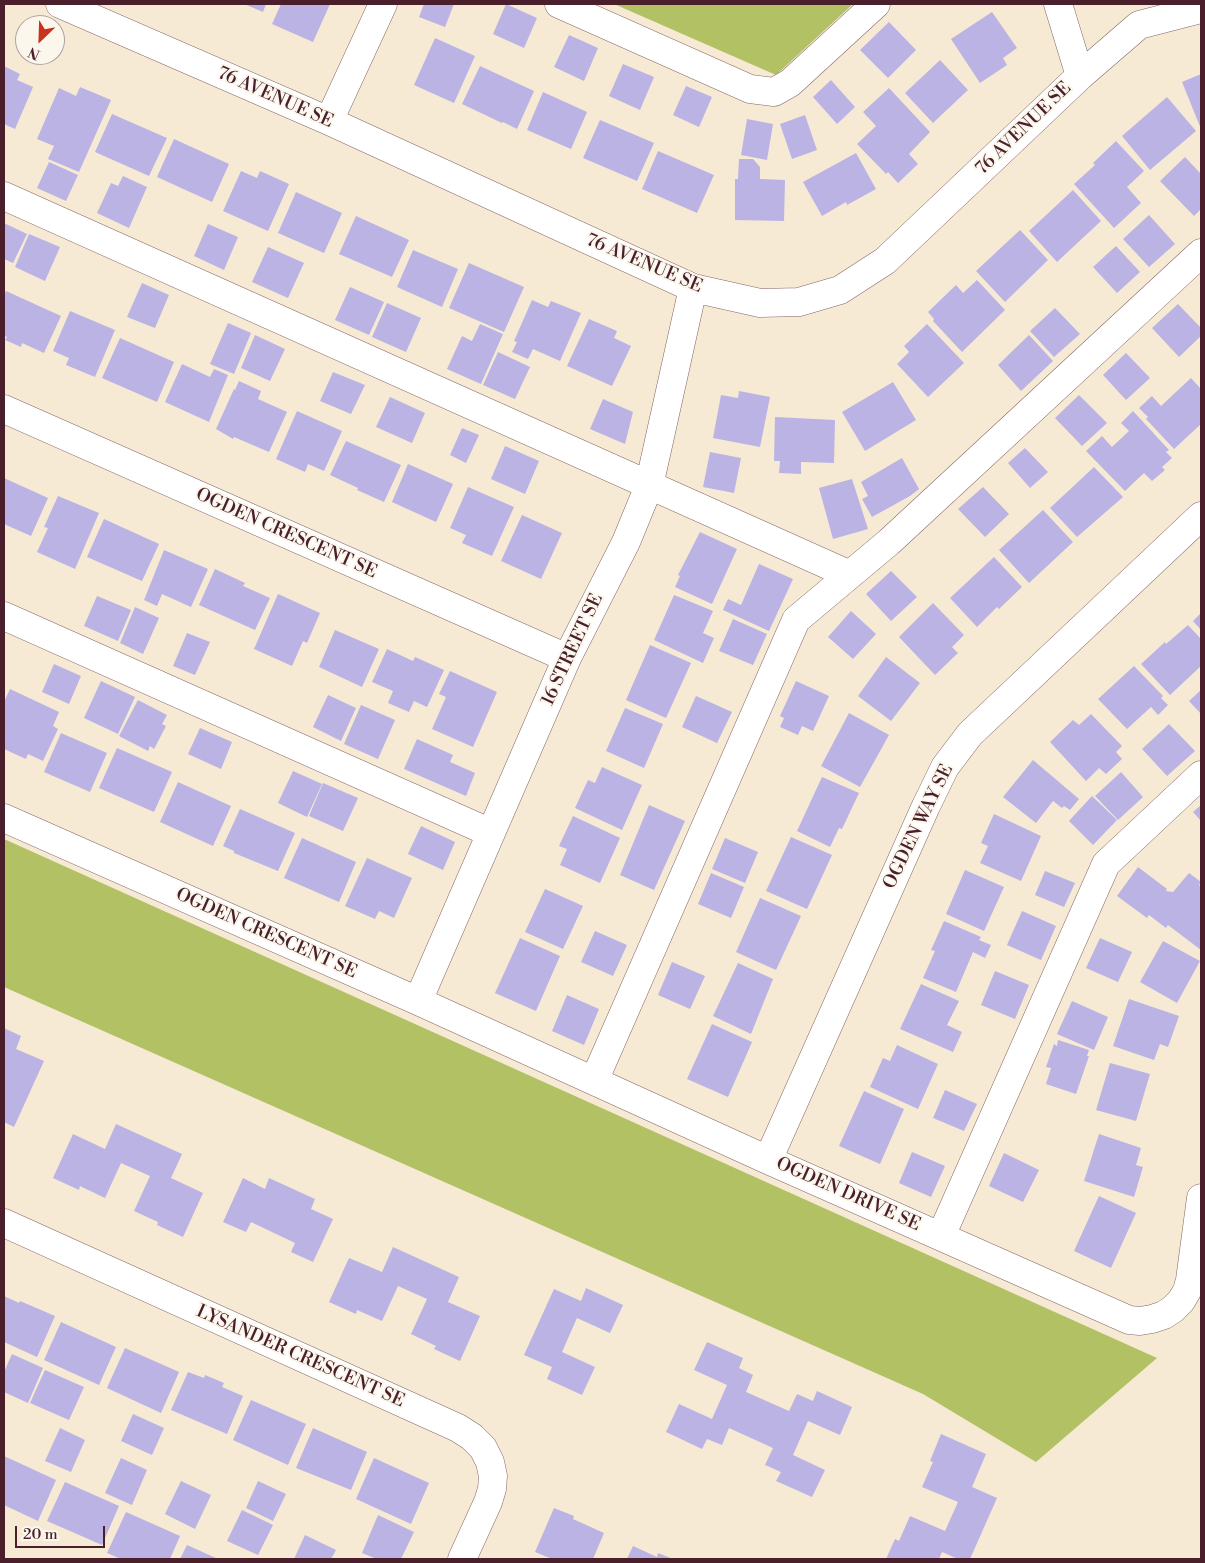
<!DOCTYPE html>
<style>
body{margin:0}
#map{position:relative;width:1205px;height:1563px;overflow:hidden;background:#f6ead4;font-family:"Libre Bodoni",serif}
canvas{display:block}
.frame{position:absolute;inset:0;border:5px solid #4a1f2b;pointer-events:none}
.north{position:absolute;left:15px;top:15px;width:50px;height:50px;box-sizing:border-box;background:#fbf7ec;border:1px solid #b4a19f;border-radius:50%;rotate:204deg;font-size:14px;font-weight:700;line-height:20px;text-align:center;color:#4a1f2b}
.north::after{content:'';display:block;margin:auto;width:18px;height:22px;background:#c8321e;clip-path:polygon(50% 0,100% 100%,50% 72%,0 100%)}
.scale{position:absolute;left:15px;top:1526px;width:90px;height:22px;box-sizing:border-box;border:2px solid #4a1f2b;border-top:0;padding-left:6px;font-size:15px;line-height:18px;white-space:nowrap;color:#4a1f2b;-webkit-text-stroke:4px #fbf7ec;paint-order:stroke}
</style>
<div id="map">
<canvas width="1205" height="1563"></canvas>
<div class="frame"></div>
<div class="north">N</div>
<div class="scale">20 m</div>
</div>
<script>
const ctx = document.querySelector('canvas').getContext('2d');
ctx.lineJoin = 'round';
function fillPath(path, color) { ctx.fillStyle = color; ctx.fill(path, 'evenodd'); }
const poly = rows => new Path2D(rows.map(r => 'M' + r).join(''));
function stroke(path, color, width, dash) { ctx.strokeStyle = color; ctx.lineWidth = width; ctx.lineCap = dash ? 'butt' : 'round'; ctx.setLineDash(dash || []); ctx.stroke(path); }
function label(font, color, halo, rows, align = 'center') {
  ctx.font = font + ' "Libre Bodoni",serif'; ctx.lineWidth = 4; ctx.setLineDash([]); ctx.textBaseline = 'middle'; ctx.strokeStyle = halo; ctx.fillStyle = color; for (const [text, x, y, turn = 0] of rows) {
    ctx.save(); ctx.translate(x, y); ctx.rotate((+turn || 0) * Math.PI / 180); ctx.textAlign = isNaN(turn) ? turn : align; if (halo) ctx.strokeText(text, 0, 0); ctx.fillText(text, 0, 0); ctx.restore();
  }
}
fillPath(poly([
 [614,4,853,4,776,75],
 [4,839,1157,1358,1036,1462,923,1394,4,987]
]), '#b2c164');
fillPath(poly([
 [244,4,266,4,263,12],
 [281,4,330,4,313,42,272,24],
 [424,4,454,4,445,27,419,17],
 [506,4,537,18,524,48,493,34],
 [992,12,1017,48,1003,58,1007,65,980,83,951,39],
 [889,22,916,50,888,78,860,50],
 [569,35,598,48,584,81,554,67],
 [435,38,475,56,454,103,414,85],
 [940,60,968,90,933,123,905,93],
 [623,64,654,77,640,110,609,96],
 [4,66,20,74,17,80,33,87,15,129,4,124],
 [480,66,534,91,517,129,503,122,502,123,462,104],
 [1201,74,1201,129,1182,82],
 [831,80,855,107,837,124,813,97],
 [686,86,712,97,699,127,673,115],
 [80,87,111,100,79,172,48,159,54,146,37,139,59,88,76,96],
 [889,88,930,132,909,154,918,164,898,183,888,172,886,174,857,144,876,126,863,112],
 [543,92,587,112,571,149,527,130],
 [1167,97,1196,131,1150,170,1122,136],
 [112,114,167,138,149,176,95,152],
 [805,115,817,150,792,159,780,124],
 [747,119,773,124,767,160,741,155],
 [600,120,654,143,637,181,583,158],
 [174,139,229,164,212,202,157,177],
 [1116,141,1144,171,1127,187,1141,203,1114,228,1074,184,1095,165,1093,163],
 [658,151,714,175,697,213,642,189],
 [856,153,876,189,847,205,846,202,822,216,803,182],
 [1185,157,1201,174,1201,209,1194,216,1160,181],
 [739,159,753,159,760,167,760,179,785,180,784,221,735,220,735,179,738,179],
 [49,162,78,175,66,201,37,188],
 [241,171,257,178,260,171,289,184,268,231,223,211],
 [123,176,147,187,129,228,97,213,111,183,118,186],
 [1073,190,1101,221,1057,262,1029,231],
 [296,192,342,213,324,253,278,233],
 [1149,215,1175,244,1149,267,1123,239],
 [356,216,409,240,392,277,339,254],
 [4,223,27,234,13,263,4,259],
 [208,224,238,237,224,270,194,256],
 [1020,230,1048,260,1005,302,976,271],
 [29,234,60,247,45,281,15,267],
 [1116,246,1140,272,1117,293,1093,267],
 [268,247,304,263,288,298,252,282],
 [413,250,458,269,442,307,397,287],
 [469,263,524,287,504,332,449,308],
 [977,280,1005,310,962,352,933,321,934,319,928,312,956,285,963,293],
 [142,283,169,295,155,328,127,317],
 [350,287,384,302,369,335,335,320],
 [6,291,61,316,44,353,22,343,21,347,5,340,7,337,4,335,4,296],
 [532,300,548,307,551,301,581,313,560,361,533,349,528,359,512,352,517,342,514,341],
 [387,303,421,318,406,352,372,337],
 [1178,304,1201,328,1201,336,1179,357,1152,328],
 [1055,308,1080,334,1054,357,1030,331],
 [70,311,115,330,95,377,66,365,69,358,53,351],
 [589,319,617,331,614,338,631,346,612,386,567,366],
 [228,323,251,333,234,374,210,364],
 [480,324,503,334,481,384,447,369,462,336,472,341],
 [927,324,964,363,928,397,897,364,909,352,904,346],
 [255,335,285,349,270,381,241,368],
 [1029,335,1053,361,1021,391,998,365],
 [120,338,174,362,157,402,102,378],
 [498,352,530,367,515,399,483,385],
 [1126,353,1150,378,1126,400,1103,375],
 [182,364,210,377,214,369,228,375,209,422,165,402],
 [333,372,365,385,351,414,320,401],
 [1191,378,1201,389,1201,424,1174,449,1146,419,1148,417,1139,408,1152,396,1161,406],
 [239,381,261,391,258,399,287,412,269,452,234,437,233,439,216,429,234,389,235,390],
 [893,382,916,420,865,451,842,412],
 [739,391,770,397,760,447,713,438,721,395,738,398],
 [1079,395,1107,423,1082,446,1055,418],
 [390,397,425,413,412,443,376,427],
 [603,399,633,412,625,444,590,429],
 [297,411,342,431,324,471,308,464,305,472,276,459],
 [1133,411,1169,450,1166,452,1172,458,1162,467,1165,470,1152,481,1144,473,1125,491,1086,451,1102,436,1112,447,1129,431,1121,423],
 [775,417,835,420,834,463,801,462,801,474,779,473,780,461,774,461],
 [462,428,479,435,466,463,450,455],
 [346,441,401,465,384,502,357,490,358,488,330,475],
 [505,446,539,461,525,494,491,479],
 [1025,448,1048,472,1030,488,1008,463],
 [710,452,741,458,734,493,703,487],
 [902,458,919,489,910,496,872,517,862,499,868,496,861,482],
 [408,464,453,484,436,522,392,502],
 [1094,467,1123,497,1077,537,1050,508],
 [4,478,48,498,31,536,4,524],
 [852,479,868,529,833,539,819,488],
 [468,487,514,507,492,556,462,543,466,535,450,528],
 [983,487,1009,514,985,537,958,509],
 [58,496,99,513,75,569,37,552,48,528,44,527],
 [1043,510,1073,542,1029,583,999,550],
 [522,515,562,533,541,579,501,561],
 [104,519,159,544,142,581,87,557],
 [700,532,737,549,712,604,675,587,680,576,678,575],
 [164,550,208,569,191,607,162,594,157,606,144,600],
 [994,557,1022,587,999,609,997,607,977,627,950,598],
 [759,564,793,579,769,631,723,610,728,599,741,605],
 [215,569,245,583,243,586,270,598,255,630,199,605],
 [891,571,917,597,891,621,866,594],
 [278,594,320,613,307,643,303,641,292,666,254,649],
 [674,595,713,611,703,633,714,638,703,663,654,640],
 [97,596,131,610,118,641,84,626],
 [933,603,964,635,952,647,958,653,935,675,899,637],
 [135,607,159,618,143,654,120,643],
 [851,611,876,634,853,659,828,637],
 [1201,613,1201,630,1193,621],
 [733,619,767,634,753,665,719,651],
 [1188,625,1201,639,1201,666,1170,695,1141,664,1165,642,1166,644],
 [335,630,379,649,362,687,319,667],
 [187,633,210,642,195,675,173,666],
 [650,645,691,663,666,718,626,700],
 [387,649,413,661,415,657,444,670,427,707,414,701,409,712,388,703,393,691,372,682],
 [886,657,920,683,891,721,858,696],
 [54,664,81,676,69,704,42,692],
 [1134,666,1163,696,1161,698,1168,705,1158,715,1151,707,1127,729,1098,699],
 [450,671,497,692,473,747,432,729,446,697,439,694],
 [101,681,135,697,118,734,84,718],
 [796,681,829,696,813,731,802,726,798,735,780,727,784,718,780,716],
 [10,689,59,712,53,726,58,729,43,761,28,754,26,759,4,749,4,702],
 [1201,690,1201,714,1189,701],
 [328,695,356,708,341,741,313,727],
 [696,696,732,712,717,743,682,727],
 [138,700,167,715,162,724,166,726,154,749,150,746,148,751,119,736],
 [361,705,395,720,378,759,344,744],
 [625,708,663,724,644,768,606,751],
 [849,713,889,735,860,787,821,766],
 [1091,714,1122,746,1116,752,1122,759,1106,774,1099,768,1086,781,1050,742,1073,720,1079,725],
 [1169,724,1195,751,1167,776,1142,749],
 [200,728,232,742,221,769,188,754],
 [61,733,107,753,90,792,44,772],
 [417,739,453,755,450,762,475,773,466,796,404,769],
 [117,748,172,772,154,812,99,788],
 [1033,760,1079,799,1070,810,1064,806,1062,808,1053,801,1036,823,1003,797],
 [602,767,642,785,622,830,575,808,588,780,595,783],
 [293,771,322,784,307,817,278,803],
 [1121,772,1143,797,1118,820,1095,796],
 [822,777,859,793,842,829,839,828,830,847,797,831],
 [178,782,231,806,213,846,160,822],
 [323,783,358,798,343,831,309,816],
 [1092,796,1117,820,1093,845,1069,821],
 [649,805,685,821,654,890,620,875],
 [1201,805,1201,821,1193,812],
 [240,809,295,833,278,871,234,853,234,851,223,846],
 [994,814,1041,836,1021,881,980,863,988,846,981,843],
 [573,816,620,838,600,883,560,865,567,849,559,846],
 [421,826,455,842,443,870,408,854],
 [791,837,832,855,807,909,766,891],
 [302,838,356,862,339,902,284,878],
 [725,838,758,852,745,883,712,869],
 [367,858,412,878,394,918,379,911,375,919,345,906],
 [1138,867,1167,889,1166,891,1173,892,1189,873,1201,882,1199,885,1201,887,1201,950,1168,925,1166,928,1149,915,1147,918,1117,896],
 [965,870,1004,887,984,931,946,914],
 [1045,871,1075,883,1064,907,1035,895],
 [711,873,744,887,731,918,698,904],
 [545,889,583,906,563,949,525,932],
 [760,898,801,916,776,970,736,952],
 [1022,911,1056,926,1041,960,1007,945],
 [944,921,981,937,979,940,991,945,985,958,973,952,956,992,923,978,935,951,931,950],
 [595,931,627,945,613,976,581,962],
 [520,938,560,956,536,1011,495,993],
 [1100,938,1132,952,1118,982,1086,968],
 [1163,941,1200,961,1177,1003,1140,982],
 [672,962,705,976,690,1009,658,995],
 [738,963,773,979,751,1034,713,1016],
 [995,971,1029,985,1015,1019,981,1005],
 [921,984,959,1001,947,1025,962,1032,953,1052,900,1029],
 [567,995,599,1009,584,1045,552,1031],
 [1129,999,1179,1016,1168,1047,1160,1044,1154,1060,1113,1046],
 [1072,1001,1108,1017,1094,1050,1057,1034],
 [712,1024,752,1042,728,1097,687,1079],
 [4,1028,21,1036,16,1049,44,1061,14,1127,4,1122,4,1066,5,1063,4,1062],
 [1058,1040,1089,1050,1087,1056,1089,1056,1076,1094,1046,1084,1051,1068,1046,1067,1054,1044,1057,1046],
 [897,1045,938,1064,918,1109,870,1087,883,1058,890,1061],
 [1110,1063,1150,1074,1136,1121,1096,1110],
 [945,1090,977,1104,964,1131,933,1118],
 [864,1091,904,1109,880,1164,839,1146],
 [116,1124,182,1154,171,1178,203,1193,183,1237,157,1225,158,1222,134,1211,150,1176,121,1163,105,1198,80,1186,79,1190,53,1178,73,1134,105,1149],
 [1099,1134,1141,1148,1136,1165,1143,1167,1134,1197,1084,1181],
 [912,1152,945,1166,931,1197,899,1183],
 [1004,1153,1039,1170,1023,1202,989,1186],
 [243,1178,265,1189,269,1178,315,1199,311,1209,333,1219,313,1262,291,1252,295,1243,251,1222,246,1232,223,1222],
 [1099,1196,1136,1213,1111,1268,1074,1251],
 [393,1247,459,1277,448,1302,480,1316,460,1361,434,1349,436,1346,411,1334,427,1299,398,1286,382,1321,357,1310,356,1314,329,1302,349,1258,382,1272],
 [586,1288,623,1305,610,1333,577,1318,562,1352,595,1367,582,1395,547,1379,552,1367,524,1355,554,1289,581,1301],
 [4,1296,19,1303,20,1301,55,1316,37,1357,4,1342],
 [61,1322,116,1347,99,1385,44,1360],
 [707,1342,743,1358,739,1368,753,1375,746,1392,789,1411,797,1394,813,1401,817,1391,852,1407,840,1435,808,1421,793,1455,825,1470,812,1497,776,1481,781,1472,765,1465,773,1448,729,1428,722,1445,707,1439,702,1449,666,1432,679,1404,712,1419,727,1385,694,1370],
 [125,1348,179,1372,161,1413,107,1388],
 [12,1354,43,1368,28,1403,4,1392,4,1372],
 [45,1370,84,1387,69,1420,30,1403],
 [188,1372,204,1378,205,1375,224,1383,222,1387,243,1396,227,1434,171,1410],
 [251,1400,306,1424,288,1465,233,1440],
 [133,1414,164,1428,152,1455,121,1441],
 [60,1428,85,1440,71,1472,45,1461],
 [313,1428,367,1452,351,1490,296,1468],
 [941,1434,986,1454,972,1487,997,1498,970,1559,958,1559,942,1552,939,1559,886,1559,895,1539,899,1541,910,1516,945,1531,958,1502,922,1487,933,1462,930,1461],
 [4,1456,56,1480,38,1521,4,1505],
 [121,1458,147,1470,132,1505,105,1493],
 [374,1458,429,1483,411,1524,356,1499],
 [181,1481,211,1495,195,1529,165,1514],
 [258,1481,286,1494,273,1521,246,1508],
 [65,1482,119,1506,102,1545,47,1521],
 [554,1508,574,1516,573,1519,604,1533,593,1559,552,1559,535,1552],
 [242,1510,273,1525,258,1555,227,1541],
 [126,1512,180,1536,170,1559,121,1559,107,1553],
 [378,1515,414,1532,401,1559,377,1559,362,1553],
 [305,1535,336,1550,331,1559,294,1559],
 [187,1545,218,1559,180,1559],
 [633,1546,657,1557,658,1553,673,1559,627,1559]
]), '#bab3e4');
const minor = poly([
 [60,4,329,121,693,288,760,303,799,302,840,290,885,261,1080,76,1139,25,1201,9],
 [559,4,750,89,774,92,790,83,876,4],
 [1058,4,1080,76],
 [329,121,383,4],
 [4,196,848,574],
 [4,409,567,658],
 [4,616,491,833],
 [4,818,418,1001,768,1160,1129,1320,1140,1321,1152,1319,1164,1315,1173,1309,1181,1301,1187,1291,1190,1280,1201,1198],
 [418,1001,567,658,626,542,649,486,693,288],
 [594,1081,796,620,889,542,1201,253],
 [768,1160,926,806,945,767,970,734,1201,516],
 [4,1223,458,1428,472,1437,483,1448,490,1462,493,1476,492,1489,488,1502,462,1559],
 [941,1236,1106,864,1201,775]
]);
stroke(minor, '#866666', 29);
stroke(minor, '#fff', 28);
label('18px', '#4a1f2b', '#fbf7ec', [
 ["76 AVENUE SE",275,98,24],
 ["76 AVENUE SE",1024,129,-44],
 ["76 AVENUE SE",644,264,23],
 ["OGDEN CRESCENT SE",286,534,24],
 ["16 STREET SE",573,650,-65],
 ["OGDEN WAY SE",919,827,-64],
 ["OGDEN CRESCENT SE",266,934,24],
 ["OGDEN DRIVE SE",848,1195,24],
 ["LYSANDER CRESCENT SE",300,1357,24]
]);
</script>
